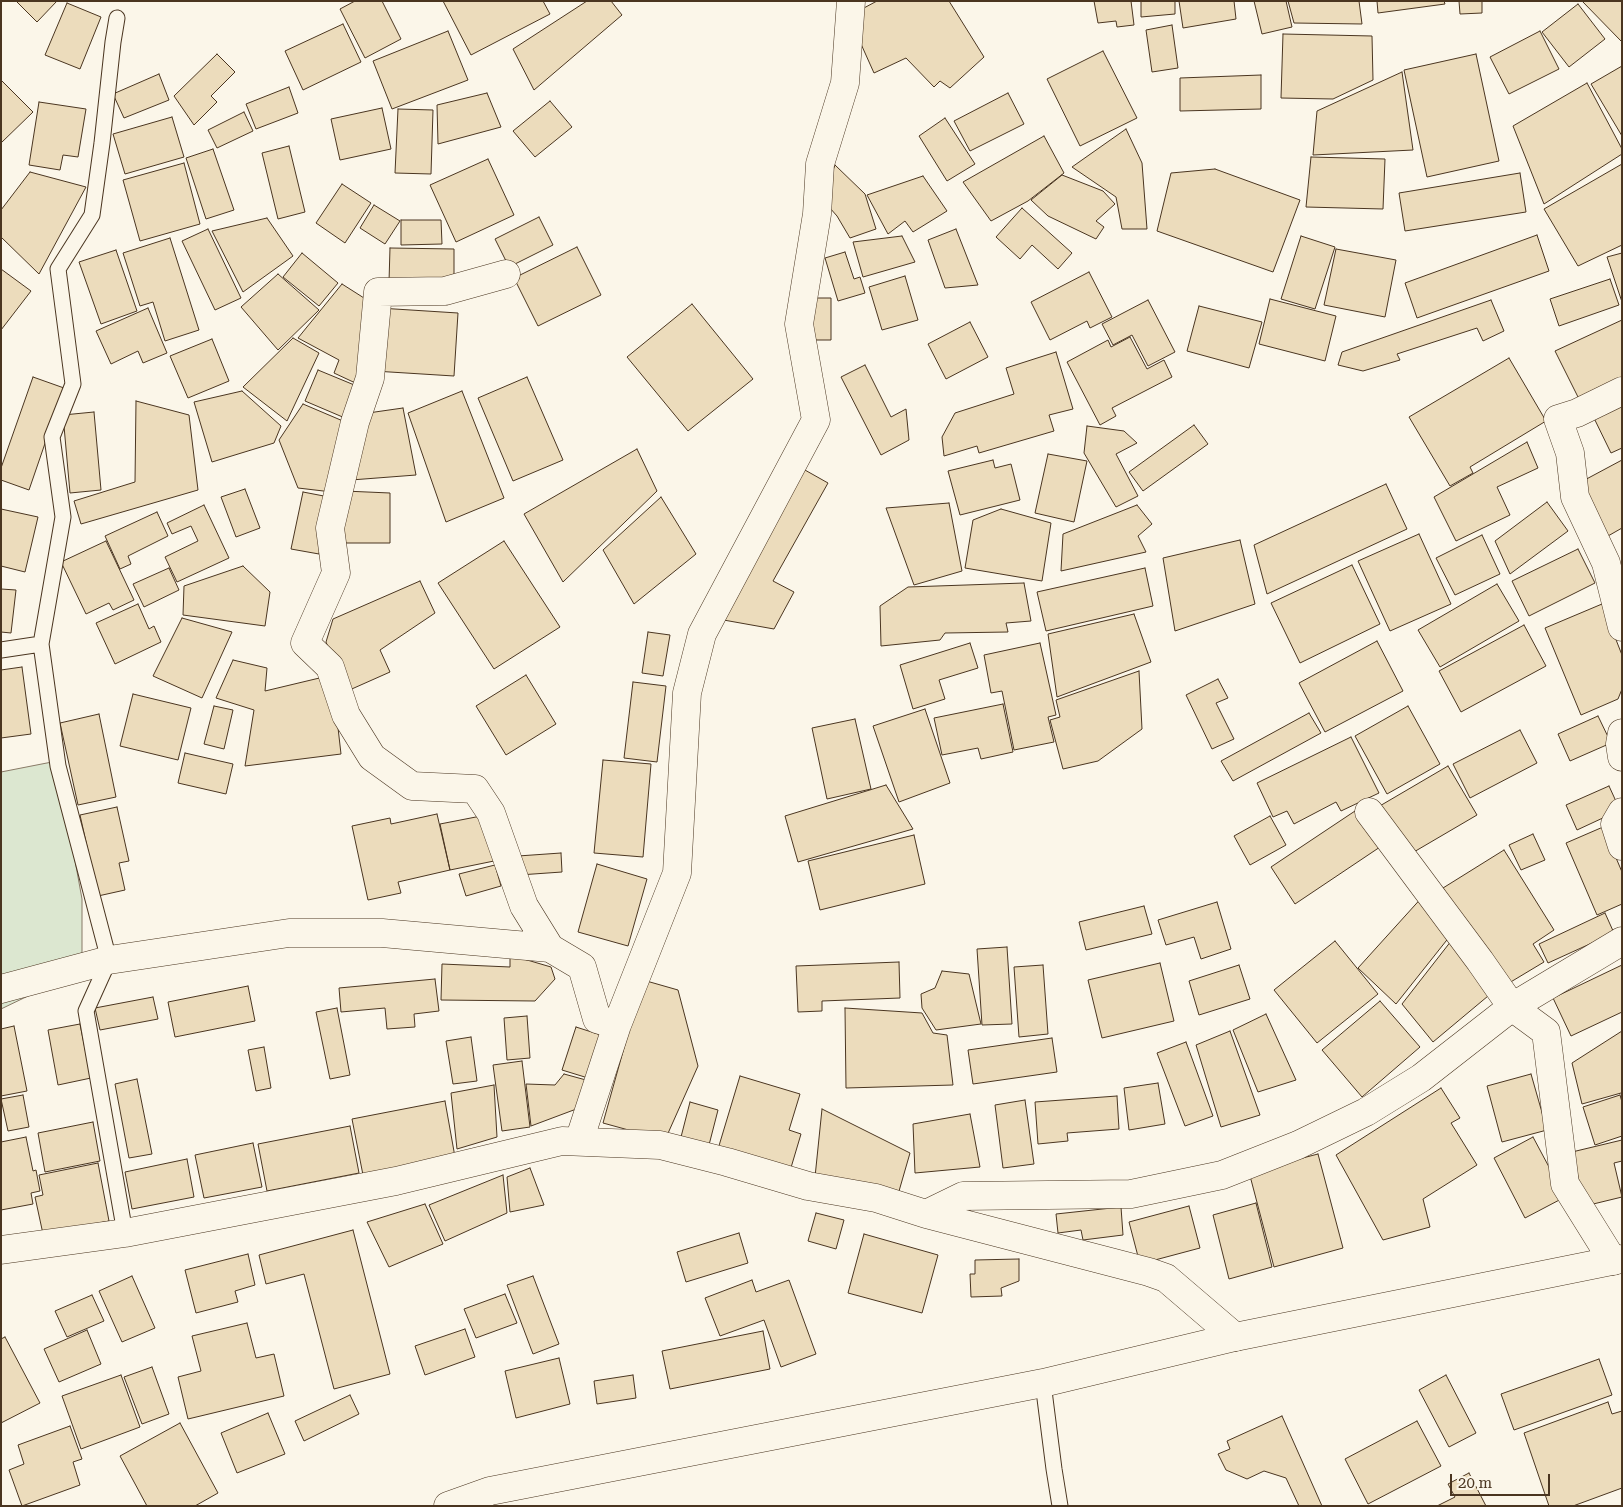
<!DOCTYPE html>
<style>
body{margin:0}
#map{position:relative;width:1623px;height:1507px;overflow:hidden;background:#fbf6e9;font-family:"Roboto Serif",serif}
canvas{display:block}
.frame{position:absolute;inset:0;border:2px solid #4a3520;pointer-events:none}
.scale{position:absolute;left:1450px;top:1474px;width:100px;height:22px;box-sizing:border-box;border:2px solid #4a3520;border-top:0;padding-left:6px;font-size:15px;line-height:18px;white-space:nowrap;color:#4a3520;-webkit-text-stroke:4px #fbf6e9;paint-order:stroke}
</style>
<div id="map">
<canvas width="1623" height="1507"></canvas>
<div class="frame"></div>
<div class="scale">20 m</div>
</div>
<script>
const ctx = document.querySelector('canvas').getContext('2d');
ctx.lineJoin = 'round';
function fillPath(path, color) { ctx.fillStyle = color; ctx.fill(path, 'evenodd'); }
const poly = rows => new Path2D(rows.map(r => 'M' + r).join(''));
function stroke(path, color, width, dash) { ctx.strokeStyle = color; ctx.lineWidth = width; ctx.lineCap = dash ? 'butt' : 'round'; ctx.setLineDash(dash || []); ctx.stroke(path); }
const green = poly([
 [57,761,82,899,82,970,1,1009,1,772,57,761]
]);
fillPath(green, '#dce7d0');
stroke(green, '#887966', 1);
const building = poly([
 [16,1,57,1,37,22,16,1],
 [355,1,382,1,401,39,365,58,340,9,355,1],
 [443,1,543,1,550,14,471,55,443,1],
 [587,1,611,1,622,15,534,90,513,49,587,1],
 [877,1,949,1,984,57,950,88,940,81,934,87,906,58,874,73,861,44,862,9,877,1],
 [1094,1,1131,1,1134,25,1117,27,1116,21,1098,23,1094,1],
 [1141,1,1175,1,1175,14,1141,17,1141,1],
 [1179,1,1234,1,1236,19,1183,28,1179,1],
 [1254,1,1286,1,1292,27,1262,34,1254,1],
 [1288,1,1359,1,1362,24,1294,23,1288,1],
 [1377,1,1444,1,1445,4,1378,13,1377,1],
 [1459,1,1482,1,1482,13,1460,14,1459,1],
 [1582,1,1622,1,1622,40,1621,41,1582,1],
 [67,3,101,17,80,69,45,55,67,3],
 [1578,4,1605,39,1569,67,1542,32,1578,4],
 [343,24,361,62,303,90,285,51,343,24],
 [1172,25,1178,68,1152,72,1146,30,1172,25],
 [448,31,468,80,392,109,373,61,448,31],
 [1540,31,1559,69,1509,94,1490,57,1540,31],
 [1283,34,1372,36,1373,80,1333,99,1281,98,1283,34],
 [1103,51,1137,118,1080,146,1047,79,1103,51],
 [217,54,235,72,211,96,217,102,194,125,174,96,217,54],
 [1476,54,1499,161,1427,177,1404,70,1476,54],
 [1622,66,1622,136,1591,84,1622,66],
 [1402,72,1413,150,1313,155,1317,111,1402,72],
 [159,74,169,100,124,118,113,94,159,74],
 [1261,75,1261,109,1180,111,1180,78,1261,75],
 [1,80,33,112,1,143,1,80],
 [1587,83,1622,149,1622,154,1544,204,1513,126,1587,83],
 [289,87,298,113,256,129,246,104,289,87],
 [487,93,501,127,438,144,437,105,487,93],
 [1008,93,1024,124,970,151,954,121,1008,93],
 [550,101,572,127,535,157,513,131,550,101],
 [39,102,86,109,78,157,63,155,60,170,29,165,39,102],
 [382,108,391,149,340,160,331,119,382,108],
 [398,109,433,110,431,174,395,173,398,109],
 [244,112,253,131,217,148,208,130,244,112],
 [172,117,184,157,125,174,113,134,172,117],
 [945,118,975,164,947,181,919,136,945,118],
 [1126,129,1142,163,1147,229,1122,229,1116,197,1072,167,1126,129],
 [1044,136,1064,173,1028,201,991,221,963,182,1044,136],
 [289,146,305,212,278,219,262,153,289,146],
 [213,149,234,210,206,219,186,158,213,149],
 [1311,157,1385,159,1383,209,1306,207,1311,157],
 [488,159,514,215,456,242,430,185,488,159],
 [184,163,200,224,140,241,123,180,184,163],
 [1622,164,1622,245,1578,266,1544,209,1622,164],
 [835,165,865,194,876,229,850,238,837,216,822,199,835,165],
 [1215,169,1300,200,1273,272,1157,231,1171,173,1215,169],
 [30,172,86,187,39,274,1,237,1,210,30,172],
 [1520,173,1526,212,1405,231,1399,193,1520,173],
 [1062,175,1103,191,1115,204,1096,221,1104,227,1096,239,1048,216,1031,200,1062,175],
 [923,176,947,211,913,232,905,221,888,234,867,195,923,176],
 [342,184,371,203,345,243,316,223,342,184],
 [374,205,400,221,385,244,360,228,374,205],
 [1022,208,1072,253,1058,269,1032,245,1020,259,996,237,1022,208],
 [539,217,553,245,509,267,495,239,539,217],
 [267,218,293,256,243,292,212,231,267,218],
 [401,220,441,220,442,244,401,245,401,220],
 [208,229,241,298,215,310,182,241,208,229],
 [956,229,978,285,945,288,928,240,956,229],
 [1537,235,1549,271,1417,318,1405,283,1537,235],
 [902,236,915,262,863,277,853,242,902,236],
 [1301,236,1335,247,1315,309,1281,299,1301,236],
 [170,238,199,330,165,341,153,302,140,306,123,253,170,238],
 [577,247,601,295,538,326,514,278,577,247],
 [390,248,454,249,454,282,389,282,390,248],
 [1336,249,1396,260,1385,317,1324,305,1336,249],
 [116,250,137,311,101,324,79,262,116,250],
 [845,252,854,279,860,277,865,293,838,301,825,258,845,252],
 [302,253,338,283,319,306,283,277,302,253],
 [1622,253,1622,302,1607,257,1622,253],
 [1,269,31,291,1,330,1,269],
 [1089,272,1112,317,1090,328,1087,321,1050,340,1031,302,1089,272],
 [278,274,319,310,278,350,241,307,278,274],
 [905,276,918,320,882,330,869,287,905,276],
 [1610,279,1619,305,1559,326,1550,299,1610,279],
 [342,284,375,305,364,387,334,373,339,360,298,338,342,284],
 [809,298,831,298,831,340,809,340,809,298],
 [1270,299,1336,316,1325,361,1259,344,1270,299],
 [1148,300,1175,352,1148,366,1132,335,1113,345,1102,324,1148,300],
 [1491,300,1504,331,1483,341,1477,328,1397,354,1400,360,1363,371,1338,365,1342,352,1491,300],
 [692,304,753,379,688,431,627,357,692,304],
 [1199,306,1262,322,1249,368,1187,351,1199,306],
 [148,308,167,353,143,363,138,351,111,364,96,331,148,308],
 [379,308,458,313,454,376,374,371,379,308],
 [1622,320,1622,381,1580,401,1555,351,1622,320],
 [970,322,988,357,946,379,928,344,970,322],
 [1130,337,1147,369,1164,360,1172,377,1112,408,1116,416,1100,425,1067,362,1108,340,1111,347,1130,337],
 [293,338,319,353,287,421,243,387,293,338],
 [212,339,229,381,188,398,170,356,212,339],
 [1056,352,1073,409,1049,415,1054,431,979,453,977,446,944,456,942,437,955,413,1014,394,1006,368,1056,352],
 [1509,358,1546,421,1470,467,1473,473,1450,486,1409,417,1509,358],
 [865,365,891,417,906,409,909,440,881,455,841,377,865,365],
 [318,370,364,389,352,421,305,401,318,370],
 [33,377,64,388,29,490,1,480,1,468,33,377],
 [527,377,563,460,513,481,478,398,527,377],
 [242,391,281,426,274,443,212,462,194,402,242,391],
 [462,391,504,498,446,522,408,413,462,391],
 [1622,399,1622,448,1611,453,1592,414,1622,399],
 [136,401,189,415,198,490,81,524,74,501,135,482,136,401],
 [303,404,350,424,332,492,298,488,279,440,303,404],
 [403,408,416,475,351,480,361,414,403,408],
 [94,412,101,490,70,493,63,415,94,412],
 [1194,425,1208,444,1143,491,1129,472,1194,425],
 [1087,426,1124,431,1137,443,1116,454,1138,496,1116,507,1084,453,1087,426],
 [1527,442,1538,468,1497,487,1510,515,1456,541,1434,497,1527,442],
 [637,449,657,491,563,582,524,514,637,449],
 [1048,454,1087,461,1074,522,1035,513,1048,454],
 [993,460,995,468,1011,464,1020,500,960,515,948,471,993,460],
 [1622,460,1622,528,1608,536,1579,483,1622,460],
 [796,465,828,483,773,581,794,592,774,629,718,619,796,465],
 [1386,484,1407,529,1267,594,1254,545,1386,484],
 [245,489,260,528,236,537,221,497,245,489],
 [344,491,390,493,390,543,340,543,344,491],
 [303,492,329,497,319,554,291,549,303,492],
 [661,497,696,554,634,604,603,550,661,497],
 [1547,502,1568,531,1510,574,1495,541,1547,502],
 [949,503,962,571,914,585,886,508,949,503],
 [204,505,229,558,177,582,165,557,198,541,191,526,172,534,167,523,204,505],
 [1137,505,1152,524,1138,536,1146,552,1061,571,1063,534,1137,505],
 [1,509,38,517,25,572,1,566,1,509],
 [1001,509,1051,523,1042,581,965,568,973,520,1001,509],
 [157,512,168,536,128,556,131,564,120,569,105,536,157,512],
 [1419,534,1451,604,1390,631,1358,561,1419,534],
 [1482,535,1500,574,1455,595,1436,558,1482,535],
 [1240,540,1255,604,1175,631,1163,558,1240,540],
 [106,541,134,600,113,610,109,603,86,614,61,562,106,541],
 [504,541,560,627,494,669,438,583,504,541],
 [1578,549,1595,583,1529,616,1512,581,1578,549],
 [1352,565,1380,624,1300,663,1271,603,1352,565],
 [243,566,270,592,265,626,183,615,184,586,243,566],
 [169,568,179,590,144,607,133,584,169,568],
 [1145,568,1153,606,1046,631,1037,592,1145,568],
 [420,581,435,613,380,650,390,672,345,692,326,642,333,619,420,581],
 [1024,583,1031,621,1006,623,1008,632,945,633,940,640,881,646,880,606,908,587,1024,583],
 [1497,584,1519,621,1440,667,1418,630,1497,584],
 [1,589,16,590,11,633,1,632,1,589],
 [138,604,149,629,154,626,161,642,115,664,96,623,138,604],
 [1602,604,1622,655,1622,689,1618,699,1581,715,1545,628,1602,604],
 [1134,614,1151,662,1057,697,1048,634,1134,614],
 [182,618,232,632,202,698,153,676,182,618],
 [1524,625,1546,666,1461,712,1439,671,1524,625],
 [648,632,670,635,663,676,642,673,648,632],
 [1377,641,1403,691,1325,732,1299,683,1377,641],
 [970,643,978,668,939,680,945,699,913,709,900,665,970,643],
 [1040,643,1056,715,1048,717,1054,742,1014,750,1002,691,991,693,984,655,1040,643],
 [233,660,267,668,265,691,332,675,341,754,245,766,254,710,216,698,233,660],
 [22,667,31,734,1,738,1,670,22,667],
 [1139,671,1142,729,1098,761,1063,769,1050,720,1060,717,1056,700,1139,671],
 [526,675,556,724,506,755,476,706,526,675],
 [1218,679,1228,698,1216,703,1234,739,1212,749,1186,695,1218,679],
 [633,682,666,686,657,762,624,758,633,682],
 [133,694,191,708,178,760,120,746,133,694],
 [1003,704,1013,752,981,759,978,748,942,755,934,718,1003,704],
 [214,706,233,710,224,749,204,744,214,706],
 [1408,706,1440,764,1387,794,1355,736,1408,706],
 [925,709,950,783,899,802,873,726,925,709],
 [1309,713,1321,733,1233,781,1221,761,1309,713],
 [99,714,116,797,78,805,60,723,99,714],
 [1598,716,1611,743,1570,761,1558,734,1598,716],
 [855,719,871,789,827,799,812,728,855,719],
 [1520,730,1537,763,1470,798,1453,764,1520,730],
 [1351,737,1379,793,1341,811,1336,802,1294,824,1287,811,1273,817,1257,783,1351,737],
 [185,753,233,764,226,794,178,783,185,753],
 [603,760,651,764,643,857,594,853,603,760],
 [1448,766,1477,815,1407,856,1378,807,1448,766],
 [886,785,913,829,798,862,785,816,886,785],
 [1609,786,1620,810,1577,830,1566,805,1609,786],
 [117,807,129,861,119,863,125,890,98,896,80,815,117,807],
 [1358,809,1383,845,1295,904,1271,867,1358,809],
 [437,814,450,870,398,882,401,893,368,900,352,826,390,818,391,824,437,814],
 [481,816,494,861,450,870,440,824,481,816],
 [1270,816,1286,845,1250,865,1234,836,1270,816],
 [1603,827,1622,872,1622,904,1597,915,1566,843,1603,827],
 [1533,834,1545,860,1521,870,1509,845,1533,834],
 [914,835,925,884,820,910,808,861,914,835],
 [1504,850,1554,930,1533,944,1544,962,1504,986,1443,888,1504,850],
 [561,853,562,872,519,875,518,856,561,853],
 [597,864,647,879,628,946,578,932,597,864],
 [495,865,501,886,466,896,459,874,495,865],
 [1425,894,1454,931,1396,1004,1358,968,1425,894],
 [1217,902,1231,949,1201,959,1194,937,1166,945,1158,920,1217,902],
 [1144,906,1152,934,1086,950,1079,922,1144,906],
 [1605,913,1614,933,1548,963,1539,944,1605,913],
 [1455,936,1494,991,1433,1042,1402,1004,1455,936],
 [1335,941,1378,994,1317,1043,1274,990,1335,941],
 [1007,947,1012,1024,982,1025,977,949,1007,947],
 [510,955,551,967,555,979,535,1001,441,1000,442,964,510,967,510,955],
 [899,962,900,998,822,1001,822,1011,798,1012,796,966,899,962],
 [1160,963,1174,1021,1102,1038,1088,980,1160,963],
 [1043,965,1048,1034,1019,1037,1014,967,1043,965],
 [1239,965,1250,999,1199,1015,1189,981,1239,965],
 [1622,965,1622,1012,1571,1036,1553,998,1622,965],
 [942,971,969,974,981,1024,936,1030,922,1008,921,994,935,988,942,971],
 [435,979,439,1011,414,1014,415,1027,387,1029,385,1008,341,1012,339,988,435,979],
 [643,980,678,990,698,1066,665,1140,603,1123,643,980],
 [248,986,255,1021,175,1037,168,1002,248,986],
 [153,997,158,1019,100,1030,95,1008,153,997],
 [1380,1001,1420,1047,1362,1097,1322,1050,1380,1001],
 [337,1008,350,1075,330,1079,316,1012,337,1008],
 [845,1008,922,1013,933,1033,947,1035,953,1085,846,1088,845,1008],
 [1266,1014,1296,1080,1258,1092,1233,1030,1266,1014],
 [527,1016,530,1058,507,1060,504,1018,527,1016],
 [80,1024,91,1078,58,1085,48,1030,80,1024],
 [14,1026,27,1091,1,1096,1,1029,14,1026],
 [576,1027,601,1035,588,1078,562,1070,576,1027],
 [1230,1031,1260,1115,1221,1127,1196,1045,1230,1031],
 [1622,1031,1622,1094,1621,1093,1582,1104,1572,1063,1622,1031],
 [471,1037,477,1081,453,1084,446,1041,471,1037],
 [1052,1038,1057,1072,973,1084,968,1050,1052,1038],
 [1186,1042,1213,1116,1185,1126,1157,1053,1186,1042],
 [264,1047,271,1088,256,1091,248,1050,264,1047],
 [522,1061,530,1127,502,1131,493,1065,522,1061],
 [564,1074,586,1080,579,1108,531,1126,526,1084,555,1085,564,1074],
 [1531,1074,1547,1130,1502,1142,1487,1086,1531,1074],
 [740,1076,800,1094,789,1130,801,1134,790,1171,718,1149,740,1076],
 [137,1079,152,1154,129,1158,115,1084,137,1079],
 [1158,1083,1165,1124,1129,1130,1124,1088,1158,1083],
 [494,1085,497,1137,457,1149,451,1093,494,1085],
 [1441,1088,1460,1118,1451,1123,1477,1165,1423,1199,1430,1227,1383,1240,1336,1155,1441,1088],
 [23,1095,29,1127,8,1131,1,1099,23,1095],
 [1620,1095,1622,1102,1622,1136,1595,1145,1583,1107,1620,1095],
 [1117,1096,1119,1129,1067,1133,1068,1141,1038,1144,1035,1102,1117,1096],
 [1025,1100,1034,1164,1003,1168,995,1105,1025,1100],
 [445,1101,455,1157,363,1175,352,1119,445,1101],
 [690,1102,718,1110,709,1145,681,1137,690,1102],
 [822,1109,910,1153,897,1198,815,1177,822,1109],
 [970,1114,980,1167,915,1173,913,1124,970,1114],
 [93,1122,100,1161,45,1172,38,1133,93,1122],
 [350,1126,359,1173,267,1191,258,1144,350,1126],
 [26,1137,33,1171,36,1170,40,1191,31,1193,33,1204,1,1210,1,1142,26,1137],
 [1533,1137,1565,1197,1525,1218,1494,1158,1533,1137],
 [1622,1140,1622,1161,1614,1163,1622,1197,1585,1206,1572,1152,1622,1140],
 [253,1143,262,1187,204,1198,195,1155,253,1143],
 [1318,1154,1343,1248,1274,1267,1249,1172,1318,1154],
 [187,1159,194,1197,132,1209,125,1172,187,1159],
 [98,1163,109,1221,43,1234,35,1197,43,1195,39,1175,98,1163],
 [530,1168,544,1205,510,1212,507,1177,530,1168],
 [503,1175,507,1213,445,1241,429,1205,503,1175],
 [1256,1203,1272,1267,1229,1279,1213,1215,1256,1203],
 [425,1204,443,1244,389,1267,367,1222,425,1204],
 [1189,1206,1200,1248,1140,1264,1129,1222,1189,1206],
 [1121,1207,1123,1235,1083,1240,1081,1230,1058,1233,1056,1214,1121,1207],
 [816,1213,844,1220,836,1249,808,1241,816,1213],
 [353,1230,390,1374,334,1389,304,1274,266,1284,259,1255,353,1230],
 [739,1233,748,1263,686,1282,677,1252,739,1233],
 [864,1234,938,1255,922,1313,848,1293,864,1234],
 [248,1254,255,1285,235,1291,238,1302,196,1313,185,1270,248,1254],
 [1019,1259,1019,1281,1001,1288,1002,1296,971,1297,970,1274,975,1274,975,1260,1019,1259],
 [132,1276,155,1328,122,1342,99,1291,132,1276],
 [533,1276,559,1344,533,1354,507,1285,533,1276],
 [752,1280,756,1292,789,1280,816,1354,781,1367,764,1320,720,1336,705,1298,752,1280],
 [505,1294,517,1323,476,1338,464,1309,505,1294],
 [92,1295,104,1321,67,1337,55,1311,92,1295],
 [247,1323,256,1358,274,1354,284,1396,188,1419,178,1377,201,1371,192,1336,247,1323],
 [465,1329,475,1357,425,1375,415,1346,465,1329],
 [87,1330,101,1364,59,1382,44,1349,87,1330],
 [763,1331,770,1369,670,1389,662,1351,763,1331],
 [5,1337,40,1403,1,1423,1,1339,5,1337],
 [559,1358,570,1404,516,1418,505,1371,559,1358],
 [1599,1359,1612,1395,1514,1430,1501,1394,1599,1359],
 [152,1367,169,1414,142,1424,124,1377,152,1367],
 [121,1375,140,1427,81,1449,62,1396,121,1375],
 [633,1375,636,1398,597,1404,594,1381,633,1375],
 [1446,1375,1476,1433,1449,1447,1419,1390,1446,1375],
 [350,1395,359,1414,304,1441,295,1421,350,1395],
 [1608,1402,1612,1414,1622,1411,1622,1488,1573,1506,1549,1506,1524,1433,1608,1402],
 [268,1413,285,1454,237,1473,221,1433,268,1413],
 [1282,1416,1322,1506,1299,1506,1286,1478,1264,1471,1247,1479,1226,1470,1218,1454,1230,1449,1227,1441,1282,1416],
 [1417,1421,1441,1466,1368,1504,1345,1459,1417,1421],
 [180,1423,218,1493,195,1506,147,1506,120,1456,180,1423],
 [70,1426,82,1459,73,1462,80,1485,22,1506,9,1470,24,1464,18,1445,70,1426],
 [1469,1473,1486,1506,1437,1506,1455,1497,1448,1484,1469,1473]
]);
fillPath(building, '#ecdcbc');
stroke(building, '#4a3520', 1);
const service = poly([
 [41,644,63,517,52,437,73,384,58,269,92,215,102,143,113,42,117,18],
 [1,650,41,644,58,766,109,960,86,1011,125,1233],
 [1043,1383,1054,1469,1060,1506]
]);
const minor = poly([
 [506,274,445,291,378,292,370,378,355,422,330,528,336,573,305,643,330,667,346,715,372,757,412,786,475,789,491,813,524,906,550,948],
 [1622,391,1577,413,1558,419,1570,453,1575,497,1606,563,1622,627],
 [1622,733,1620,744,1622,757],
 [1369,812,1480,961,1512,1007,1546,1032,1565,1184,1613,1261],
 [1622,812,1615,824,1622,846],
 [1,989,109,960,289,933,382,933,550,948,582,967,597,1019,617,1025],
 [579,1141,617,1025,677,873,687,693,702,634,816,420,799,324,817,214,820,164,845,83,851,1],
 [926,1214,1149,1272,1166,1278,1235,1337],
 [1,1250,125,1233,396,1181,562,1141,660,1145,727,1162,808,1186,876,1198,926,1214,963,1196,1131,1194,1222,1175,1298,1145,1366,1112,1421,1078,1512,1007,1622,941]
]);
const secondary = poly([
 [448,1506,490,1491,1043,1383,1235,1337,1622,1259]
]);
stroke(service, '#4a3520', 17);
stroke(minor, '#4a3520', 29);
stroke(secondary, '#4a3520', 29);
stroke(service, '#fbf6e9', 15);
stroke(minor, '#fbf6e9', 28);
stroke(secondary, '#fbf6e9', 28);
</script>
